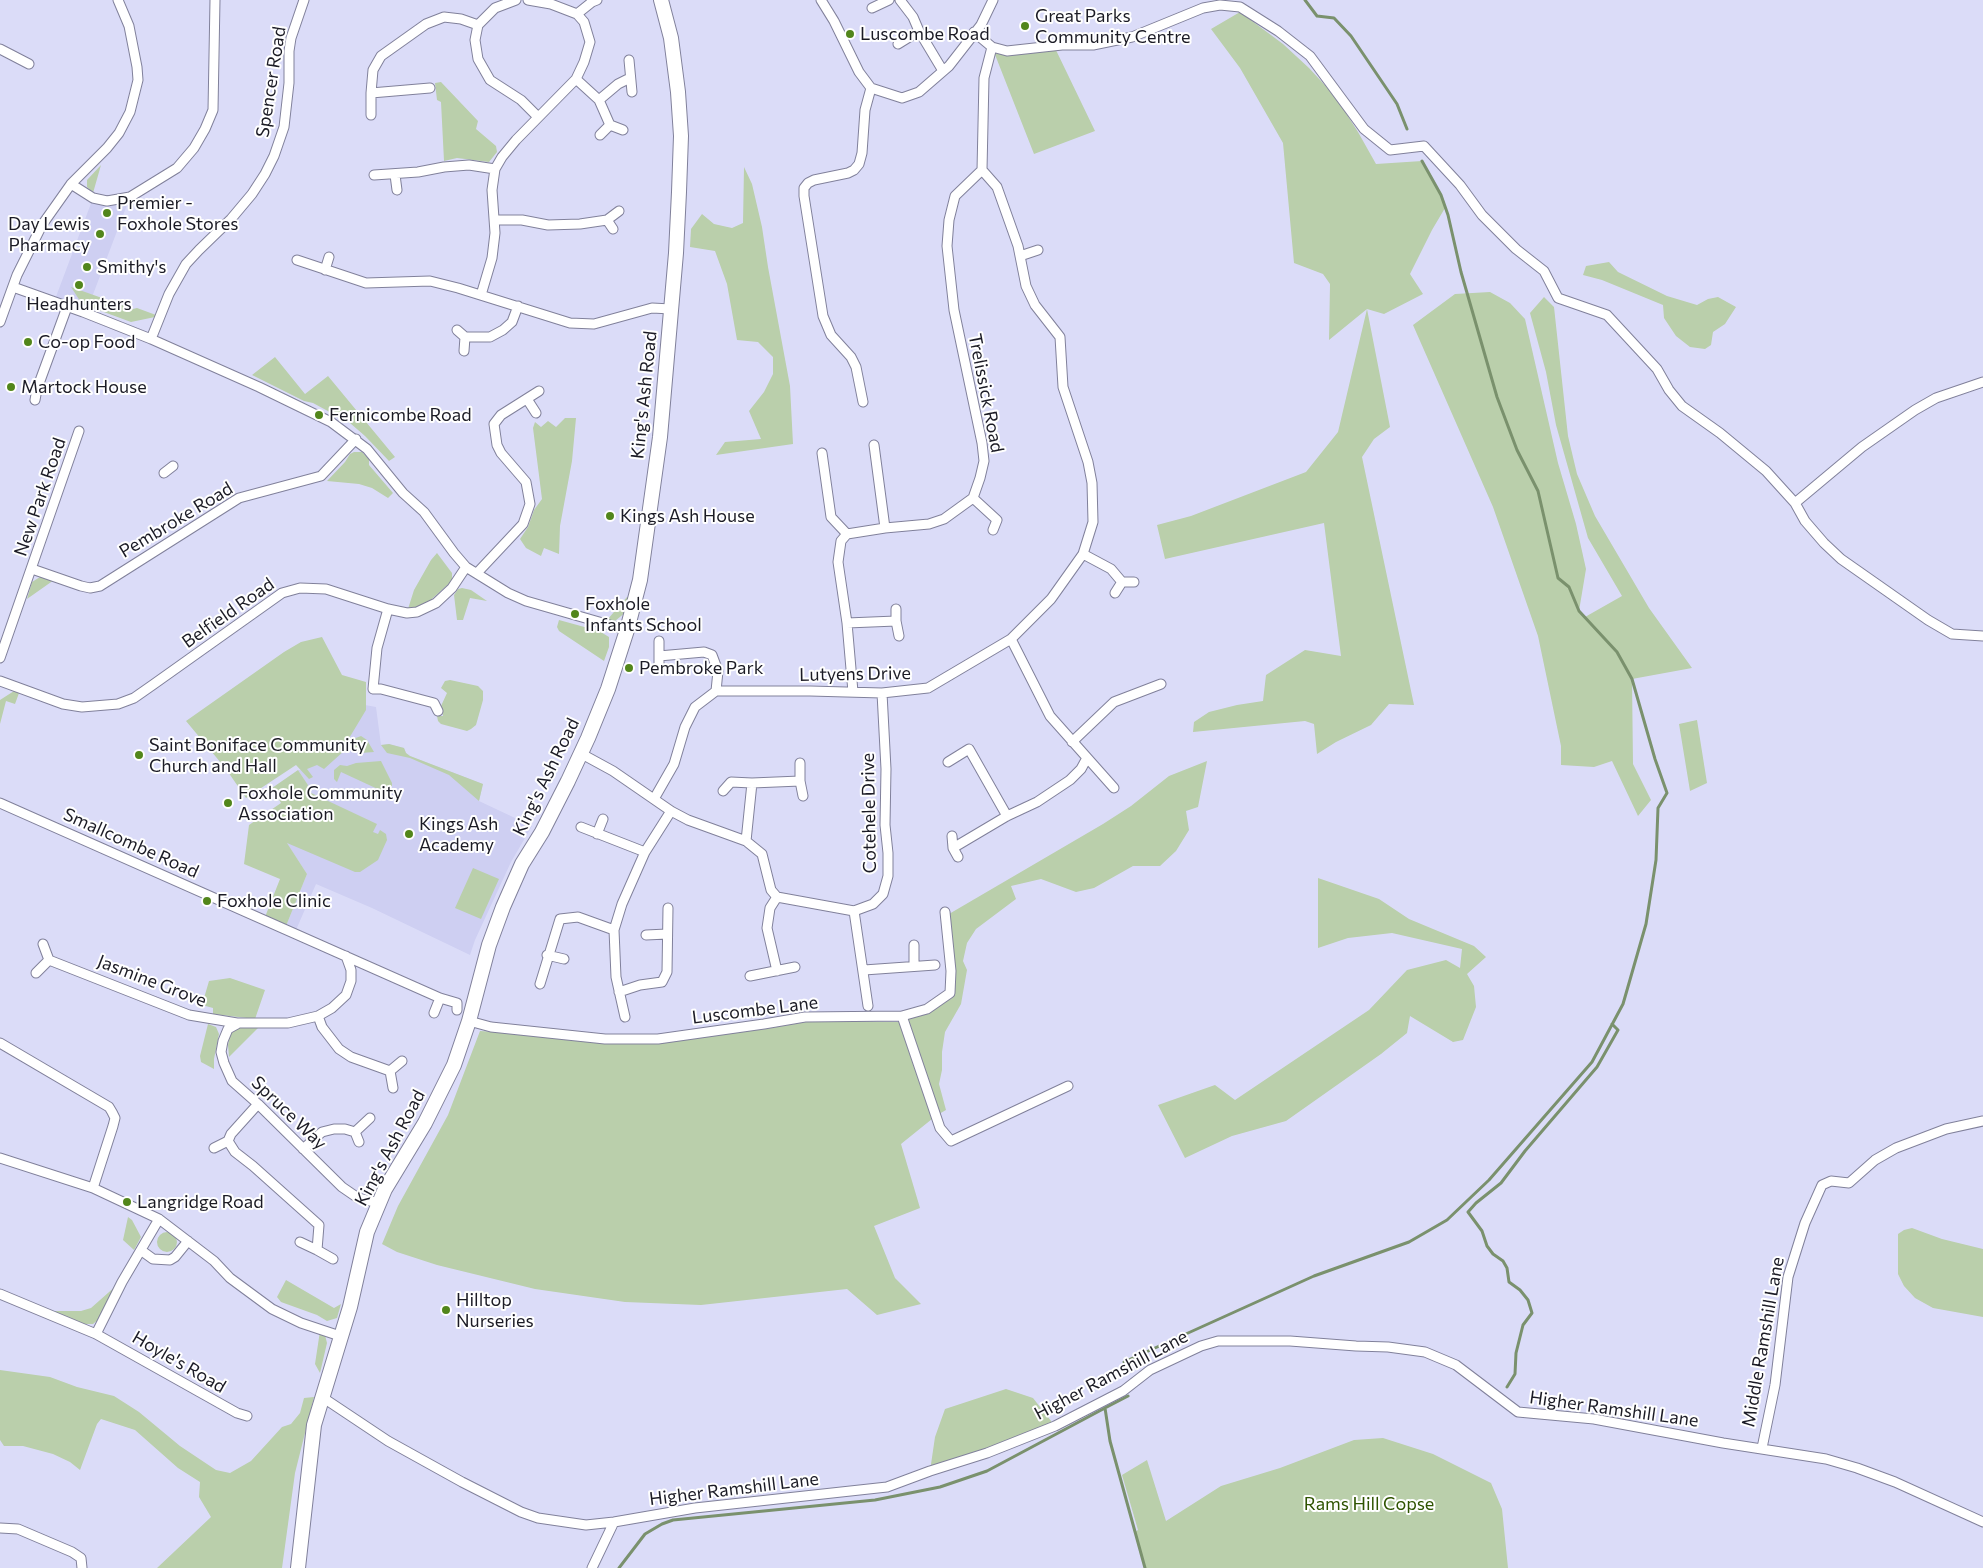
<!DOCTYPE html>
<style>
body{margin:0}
canvas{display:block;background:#dbdcf8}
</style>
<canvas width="1983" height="1568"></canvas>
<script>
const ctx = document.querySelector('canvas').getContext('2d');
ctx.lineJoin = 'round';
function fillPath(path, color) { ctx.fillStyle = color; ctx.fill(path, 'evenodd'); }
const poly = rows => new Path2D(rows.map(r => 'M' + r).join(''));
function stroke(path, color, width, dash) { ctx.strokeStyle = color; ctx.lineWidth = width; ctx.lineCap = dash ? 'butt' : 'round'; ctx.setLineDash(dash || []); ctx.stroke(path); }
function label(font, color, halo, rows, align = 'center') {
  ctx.font = font + ' Commissioner,sans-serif'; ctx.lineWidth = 4; ctx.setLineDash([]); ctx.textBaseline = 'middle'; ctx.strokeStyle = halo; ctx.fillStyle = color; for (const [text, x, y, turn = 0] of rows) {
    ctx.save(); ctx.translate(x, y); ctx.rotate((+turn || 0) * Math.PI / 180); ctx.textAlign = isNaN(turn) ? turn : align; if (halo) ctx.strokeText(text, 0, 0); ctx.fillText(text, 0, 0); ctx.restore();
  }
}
fillPath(poly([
 [130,197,89,305,83,312,54,302,93,198],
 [365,705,376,707,381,745,389,744,404,748,406,753,410,756,483,784,479,801,532,826,511,862,475,940,470,955,372,908,316,884,296,930,286,926,307,874,286,842,308,785,298,770,300,770,313,762]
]), '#cecff2');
fillPath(poly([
 [1240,12,1283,44,1309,68,1335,96,1358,132,1376,164,1422,161,1441,195,1445,208,1432,230,1410,274,1423,294,1384,314,1367,309,1390,427,1374,439,1362,457,1414,705,1389,704,1371,725,1336,742,1317,754,1314,724,1305,721,1193,732,1194,722,1209,712,1237,705,1263,701,1266,675,1305,650,1341,656,1324,523,1165,559,1157,525,1191,516,1306,472,1338,432,1367,309,1329,340,1330,284,1323,274,1294,263,1283,143,1240,68,1211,29],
 [1054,46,1095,131,1034,154,992,47],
 [441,82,478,121,476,129,496,146,497,152,489,162,457,158,444,161,441,102,437,100,435,83],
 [101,165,93,193,87,187,87,180],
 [744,167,752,184,762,227,768,267,790,386,793,444,716,455,725,442,761,439,749,411,764,392,773,374,773,357,758,342,737,340,727,284,715,251,690,247,691,229,702,214,714,224,732,228,743,223],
 [1609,262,1618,272,1667,296,1697,305,1708,299,1718,297,1736,307,1725,324,1713,332,1711,345,1705,349,1690,347,1676,336,1664,318,1663,305,1602,280,1583,275,1586,266],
 [71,287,133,309,137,308,156,315,155,317,131,322,82,304],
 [1490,292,1510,303,1525,319,1558,463,1576,524,1586,569,1579,611,1585,617,1622,596,1588,538,1556,425,1546,372,1530,313,1544,297,1554,307,1568,436,1577,474,1595,516,1649,608,1692,668,1632,679,1633,764,1651,800,1638,816,1612,761,1594,767,1561,765,1561,746,1538,636,1493,507,1413,325,1455,294],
 [275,357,305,394,328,376,395,457,389,461,365,436,350,423,313,403,304,401,252,375],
 [565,418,576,418,572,461,560,526,559,554,544,548,541,556,526,548,520,539,528,527,534,510,542,499,533,428,535,422,541,427,548,421,556,427],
 [354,452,362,452,369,459,369,465,393,493,388,498,372,488,359,484,327,481,345,462,350,454],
 [437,553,452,573,452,581,425,605,417,608,408,609,414,590,431,560],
 [40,577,54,580,27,599,32,582],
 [462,588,471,590,487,601,470,598,463,620,457,620,454,595,458,589],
 [627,597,631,598,626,612,615,621,607,620],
 [559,620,599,631,609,637,609,647,604,661,559,631,557,627],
 [322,637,342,675,366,682,366,710,345,745,344,751,324,769,317,765,307,769,313,777,309,779,296,765,246,798,226,769,186,721,284,652,301,642],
 [450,680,478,686,483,691,483,700,476,725,471,729,467,731,441,724,438,721,437,716,443,716,441,706,447,693,441,688,445,681],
 [14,691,19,693,15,704,6,701,0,724,0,700],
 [1697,720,1707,783,1690,791,1679,724],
 [361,736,367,740,374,752,361,753,356,751,352,747,353,739],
 [389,744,404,748,406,753,410,756,483,784,479,801,449,775,410,758,387,753,381,745],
 [381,761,392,783,392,786,382,791,341,772,337,782,334,779,334,770,340,765,347,766,356,763],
 [1207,761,1198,807,1186,811,1189,830,1176,851,1160,866,1133,866,1094,888,1076,892,1041,879,1011,886,1016,899,976,929,967,943,963,961,967,970,961,1004,945,1032,942,1052,942,1070,939,1084,946,1110,939,1114,905,1018,951,996,953,969,952,932,949,914,1103,824,1131,806,1169,776],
 [298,770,308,785,307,788,309,792,377,824,373,832,378,834,380,830,386,834,387,840,378,860,360,872,355,872,287,843,307,874,286,926,265,917,280,879,244,864,249,825,281,803,272,788],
 [473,868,499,879,481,919,455,908],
 [1318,878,1379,899,1409,919,1474,946,1486,957,1467,974,1474,986,1476,1007,1463,1040,1453,1042,1410,1016,1407,1033,1381,1054,1286,1121,1232,1136,1185,1158,1158,1105,1215,1085,1235,1100,1369,1010,1407,970,1446,960,1460,968,1462,949,1392,933,1348,938,1318,948],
 [230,978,265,990,255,1019,213,1014,213,1008,202,1005,209,981],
 [832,1021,899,1022,932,1119,901,1144,920,1208,874,1226,895,1278,921,1304,877,1315,847,1289,701,1305,625,1302,535,1289,437,1265,397,1252,382,1244,398,1206,448,1115,480,1031,658,1042,765,1029,806,1022],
 [208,1024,216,1027,219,1034,214,1059,214,1069,201,1062,200,1056],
 [239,1026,260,1026,229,1057,228,1045,231,1031],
 [128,1217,132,1220,141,1237,134,1250,123,1240],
 [1912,1228,1942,1239,1983,1249,1983,1317,1933,1308,1915,1298,1904,1286,1898,1274,1898,1234,1904,1230],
 '157 1242a10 10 0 1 1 20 0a10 10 0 1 1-20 0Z',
 [286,1280,334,1308,341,1304,337,1318,327,1321,317,1315,281,1302,277,1297],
 [117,1285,100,1318,93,1324,83,1324,50,1311,81,1311,91,1308],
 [320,1331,325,1335,327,1343,320,1373,315,1364],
 [0,1370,50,1377,77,1387,114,1396,139,1412,180,1446,216,1470,230,1473,251,1461,282,1427,291,1424,300,1413,304,1398,314,1397,295,1473,282,1568,157,1568,211,1517,199,1497,200,1482,178,1468,135,1430,101,1419,97,1424,80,1470,70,1462,53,1454,23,1446,4,1446,0,1440],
 [1006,1389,1033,1398,1055,1426,930,1471,935,1437,945,1409],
 [1383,1438,1433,1454,1491,1483,1502,1509,1508,1568,1145,1568,1135,1532,1138,1530,1122,1475,1147,1460,1166,1521,1221,1486,1280,1468,1354,1440]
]), '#bacfab');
stroke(poly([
 [1305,0,1317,16,1334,18,1351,36,1397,104,1407,129],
 [1124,1362,1314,1276,1409,1242,1447,1220,1489,1180,1592,1062,1623,1004,1646,924,1656,860,1658,808,1667,793,1655,759,1632,679,1617,652,1579,611,1569,587,1558,578,1538,491,1517,450,1497,397,1461,272,1448,215,1441,195,1422,161],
 [1507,1387,1515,1374,1516,1353,1523,1325,1532,1313,1528,1300,1520,1290,1509,1282,1507,1268,1503,1261,1493,1254,1487,1246,1482,1231,1468,1212,1476,1203,1501,1183,1525,1151,1597,1067,1618,1030,1612,1024],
 [1128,1396,1105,1408,1110,1441,1145,1568],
 [619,1568,645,1534,662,1524,673,1520,875,1500,940,1487,987,1471,1105,1408]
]), '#7a916d', 3);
const minor = poly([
 [516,0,495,8,478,25,475,40,478,59,490,80,521,100,538,117],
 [821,0,834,21,859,72,871,88],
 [900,0,913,17,919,31,943,71],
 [872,8,889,0],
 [577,14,592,2,597,0],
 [974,32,992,47,1007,51,1062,45,1093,45,1132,37,1203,8,1220,5,1240,7,1278,31,1310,56,1364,129,1390,150,1424,146,1460,185,1482,215,1516,249,1544,271,1558,298,1607,315,1657,369,1669,390,1682,406,1720,433,1766,471,1795,503,1805,521,1824,543,1841,559,1928,620,1952,634,1983,636],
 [898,44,919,31],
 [0,49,29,64],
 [629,60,632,92],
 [576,79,599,100,618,84,630,78],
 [430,88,371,93,373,70,381,56,426,24,444,17,461,19,478,25],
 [871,88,902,98,919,92,949,66,981,25,993,0],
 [371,93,371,115],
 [599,100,610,125,623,130],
 [600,135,610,125],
 [374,175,418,172,444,167,469,165,495,169],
 [395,175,397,190],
 [71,184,93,198,107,201,130,197,177,168,194,148,205,129,213,110,215,0],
 [495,220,522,220,548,225,580,224,607,220,619,211],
 [607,220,613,229],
 [1020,256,1038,250],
 [297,260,366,283,430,281,458,288,570,323,594,324,652,308,671,309],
 [325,270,329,257],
 [13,287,83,312,151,339,259,387,331,422,367,449,403,493,424,512,454,553,466,567,508,593,526,601,627,630],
 [481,295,492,258,495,233,492,190,495,169,502,157,516,140,576,79,584,62,590,42,584,22,577,14,551,4,528,0],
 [0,322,17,275,42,225,71,184,107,148,119,133,130,112,138,80,137,67,129,26,118,0],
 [457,330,465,337,490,337,503,330,512,322,518,306],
 [151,339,169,294,186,264,199,250,231,219,252,194,265,174,274,156,284,127,289,83,289,51,291,38,304,0],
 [464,351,465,337],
 [527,399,536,413],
 [35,400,37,389,67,307],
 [863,402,856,367,851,357,831,335,823,316,804,196,804,188,808,183,814,180,848,173,854,170,859,164,862,153,865,110,871,88],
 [874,445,885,528],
 [822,453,831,517,847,534],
 [164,473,173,466],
 [973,498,997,520,993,530],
 [1795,503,1862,447,1915,410,1936,398,1983,382],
 [1083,554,1111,569,1122,582,1115,593],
 [32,569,81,586,90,588,100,586,239,498,321,476,356,439],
 [477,573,523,524,530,504,526,482,501,453,497,445,494,424,501,415,539,391],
 [1122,582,1134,582],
 [388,609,377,648,373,689,381,689,434,703,438,711],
 [896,621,896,609],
 [847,623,896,621,899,636],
 [1011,639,1050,716,1114,788],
 [659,641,659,669],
 [659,656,704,652,712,655,718,671,716,691],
 [0,658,79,431],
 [0,681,63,704,82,707,118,704,134,698,154,684,282,593,300,588,326,589,388,609,407,613,417,612,436,603,452,588,466,567],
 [853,692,847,623,838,562,841,541,847,534,885,528,929,524,944,519,973,498,980,478,984,461,982,443,954,310,947,246,949,220,955,196,982,170],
 [1072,742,1114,702,1161,684],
 [580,753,613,771,671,811,688,820,746,841,762,854,771,890,777,897,854,911,873,904,883,894,888,876,888,853,885,825,886,769,882,693],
 [948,762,969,749,1007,816],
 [800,763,800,781,803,796],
 [723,791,731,782,752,783,800,781],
 [654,799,674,764,685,727,695,707,716,691,810,691,882,693,928,688,1011,639,1051,599,1083,554,1093,522,1092,483,1088,462,1063,387,1060,337,1035,305,1026,286,1018,246,997,187,982,170,984,78,992,47],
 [0,803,440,998,457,1003,457,1010],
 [581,827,645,852],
 [597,834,603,819],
 [952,836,953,848,958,857],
 [746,841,752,783],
 [953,848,1007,816,1037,802,1070,780,1081,769,1087,758],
 [777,897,770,908,767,928,777,971],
 [854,911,868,1006],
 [646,935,667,934],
 [43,944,49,960],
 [914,945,914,965],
 [547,955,564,959],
 [864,970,935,965],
 [36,973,49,960,189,1015,237,1023,288,1023,318,1016,332,1008,346,995,351,981,351,970,346,956],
 [750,976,795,967],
 [540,984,560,919,578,917,614,930],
 [619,992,640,985,662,982,667,972,668,908],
 [434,1013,440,998],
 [318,1016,322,1027,339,1049,351,1057,390,1071,402,1061],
 [902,1016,940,1128,951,1141,1068,1086],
 [625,1017,616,977,614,930,622,904,645,852,671,811],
 [469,1021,491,1027,605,1039,658,1039,764,1024,805,1017,902,1016,927,1009,950,993,951,971,945,912],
 [237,1024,228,1029,223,1041,221,1052,224,1063,232,1081,258,1104,342,1187,358,1198,379,1203],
 [0,1043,109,1107,112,1112,115,1118,113,1126,93,1188],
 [390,1071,393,1088],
 [258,1104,231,1134,228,1141,235,1152,253,1166,319,1225,317,1250,333,1259],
 [355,1132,370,1118],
 [214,1148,228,1141],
 [303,1149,322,1132,334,1129,345,1129,355,1132,359,1142],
 [0,1158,93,1188,159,1219,214,1261,230,1278,272,1309,301,1323,340,1336],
 [300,1242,317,1250],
 [142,1251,153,1259,170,1260,175,1257,188,1241],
 [0,1294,96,1334,237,1413,247,1416],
 [96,1334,122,1282,159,1219],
 [322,1397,388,1441,462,1482,521,1512,538,1518,586,1525,614,1522,695,1508,887,1487,930,1471,987,1453,1055,1426,1123,1391,1150,1370,1201,1346,1218,1341,1290,1341,1356,1346,1388,1347,1425,1352,1456,1365,1518,1412,1594,1419,1723,1443,1826,1459,1857,1468,1895,1482,1983,1522],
 [1762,1448,1775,1385,1788,1277,1805,1223,1822,1185,1831,1181,1849,1183,1875,1160,1896,1148,1946,1129,1983,1121],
 [0,1528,18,1529,72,1552,81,1558,82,1568],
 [592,1568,614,1522]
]);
const trunk = poly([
 [298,1568,314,1425,350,1307,367,1232,385,1189,425,1123,454,1065,469,1021,489,945,503,907,522,864,542,832,568,781,588,738,608,689,627,630,640,580,660,437,676,253,679,192,681,136,678,92,671,38,661,0]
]);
stroke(minor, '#81819b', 11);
stroke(trunk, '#81819b', 16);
stroke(minor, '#fff', 9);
stroke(trunk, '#fff', 14);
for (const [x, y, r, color] of [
 [1025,26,5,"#52861b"],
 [850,34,5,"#52861b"],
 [107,213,5,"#52861b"],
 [100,234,5,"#52861b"],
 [87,267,5,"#52861b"],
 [79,285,5,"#52861b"],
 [28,342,5,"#52861b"],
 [11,387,5,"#52861b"],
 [319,415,5,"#52861b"],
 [610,516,5,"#52861b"],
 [575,614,5,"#52861b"],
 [629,668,5,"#52861b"],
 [139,755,5,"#52861b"],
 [228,803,5,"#52861b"],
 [409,834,5,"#52861b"],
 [207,901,5,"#52861b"],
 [127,1202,5,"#52861b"],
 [446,1310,5,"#52861b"]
]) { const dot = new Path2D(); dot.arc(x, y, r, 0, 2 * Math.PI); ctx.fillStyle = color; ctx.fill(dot); stroke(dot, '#fff', 2); }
label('18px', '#1b1b25', '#fff', [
 ["Great Parks",1035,16],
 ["Community Centre",1035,37],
 ["Luscombe Road",860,34],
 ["Premier -",117,203],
 ["Foxhole Stores",117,224],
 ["Day Lewis",90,224,"right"],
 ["Pharmacy",90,245,"right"],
 ["Smithy's",97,267],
 ["Headhunters",79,304,"center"],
 ["Co-op Food",38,342],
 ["Martock House",21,387],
 ["Fernicombe Road",329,415],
 ["Kings Ash House",620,516],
 ["Foxhole",585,604],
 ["Infants School",585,625],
 ["Pembroke Park",639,668],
 ["Saint Boniface Community",149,745],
 ["Church and Hall",149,766],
 ["Foxhole Community",238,793],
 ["Association",238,814],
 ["Kings Ash",419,824],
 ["Academy",419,845],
 ["Foxhole Clinic",217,901],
 ["Langridge Road",137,1202],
 ["Hilltop",456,1300],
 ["Nurseries",456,1321]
], 'left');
label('18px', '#1b1b25', '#fff', [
 ["Spencer Road",271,82,-81],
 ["Trelissick Road",986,393,79],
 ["King's Ash Road",644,395,-84],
 ["New Park Road",40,497,-71],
 ["Pembroke Road",176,520,-31],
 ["Belfield Road",228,613,-35],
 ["Lutyens Drive",855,674,-1],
 ["King's Ash Road",546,777,-64],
 ["Cotehele Drive",869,813,-91],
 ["Smallcombe Road",131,843,24],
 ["Jasmine Grove",152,981,21],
 ["Luscombe Lane",755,1010,-7],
 ["Spruce Way",289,1113,44],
 ["King's Ash Road",390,1148,-62],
 ["Middle Ramshill Lane",1763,1342,-80],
 ["Hoyle's Road",179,1362,30],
 ["Higher Ramshill Lane",1111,1375,-28],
 ["Higher Ramshill Lane",1614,1409,8],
 ["Higher Ramshill Lane",734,1489,-7]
]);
label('18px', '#2e5300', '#fff', [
 ["Rams Hill Copse",1369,1504]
]);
</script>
